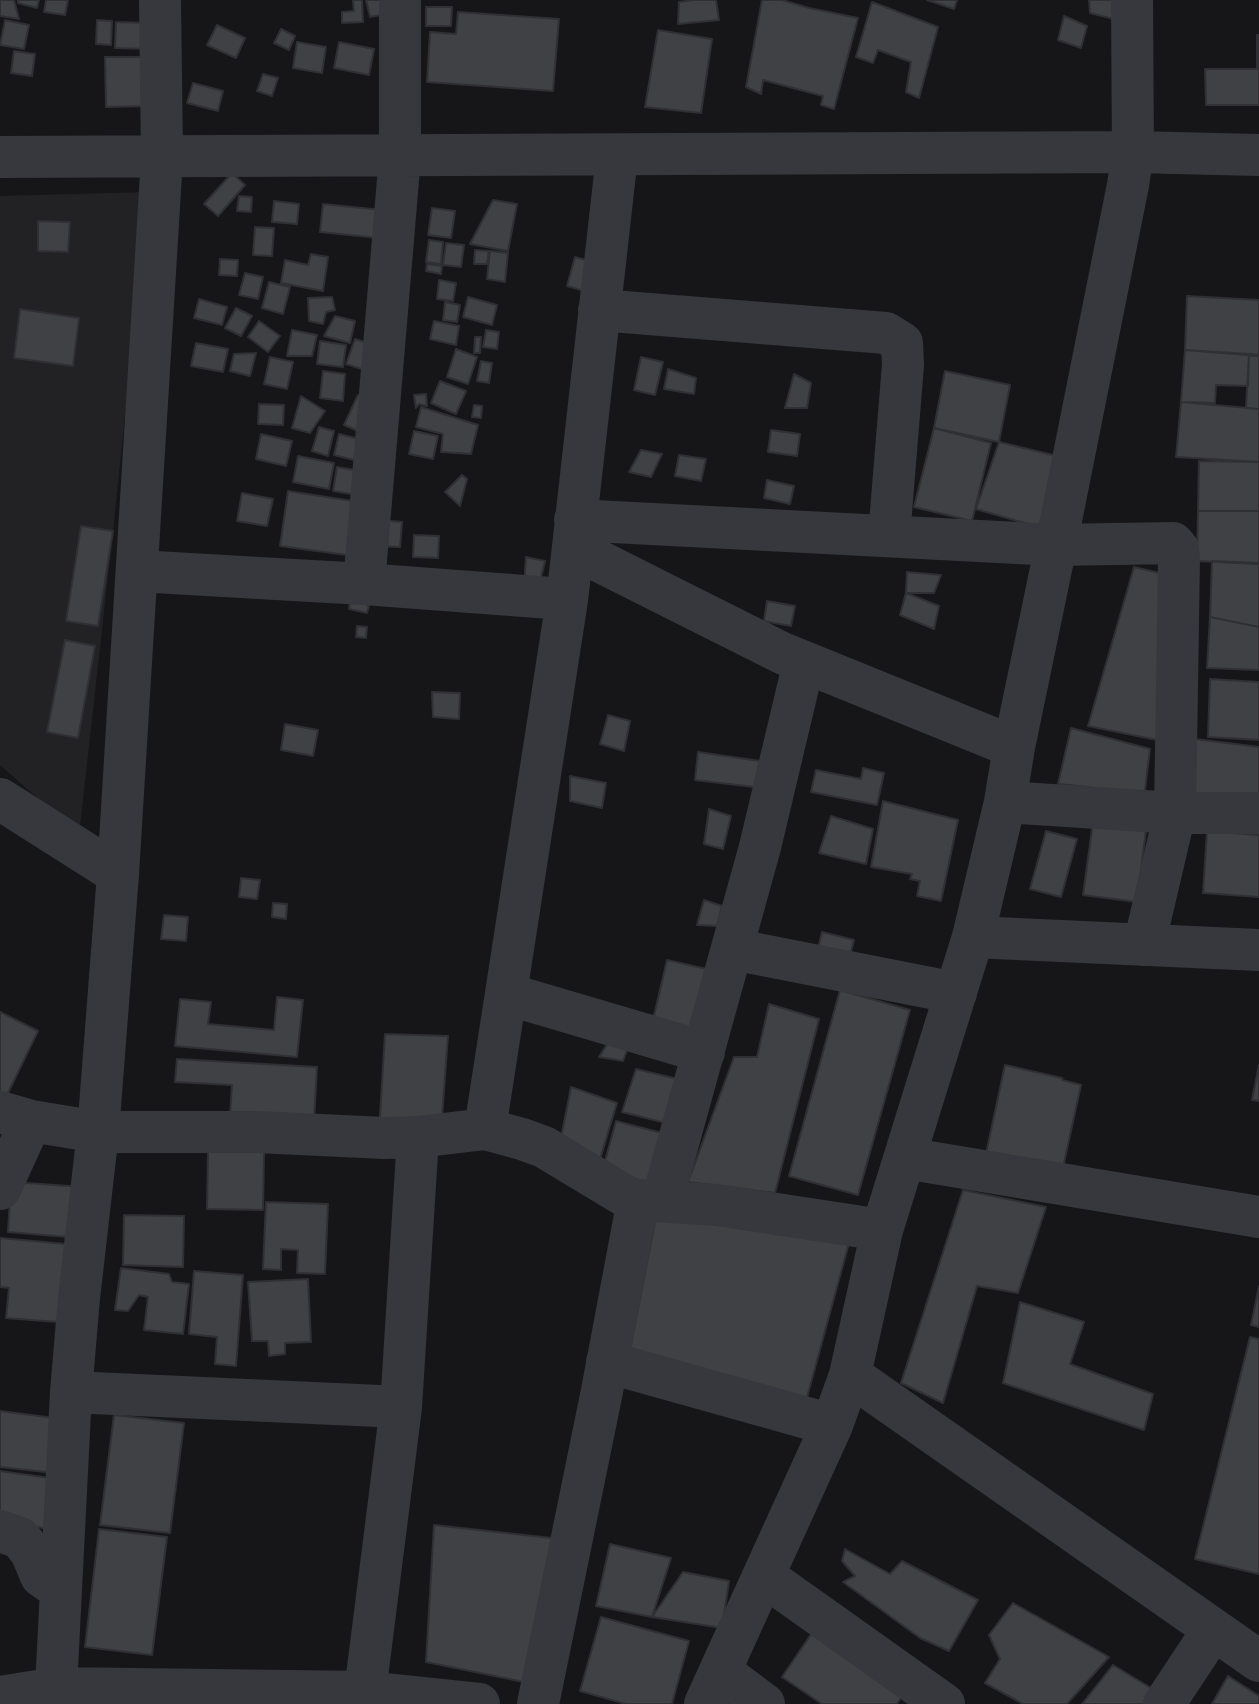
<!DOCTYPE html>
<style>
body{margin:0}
canvas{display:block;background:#161618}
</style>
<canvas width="1259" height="1704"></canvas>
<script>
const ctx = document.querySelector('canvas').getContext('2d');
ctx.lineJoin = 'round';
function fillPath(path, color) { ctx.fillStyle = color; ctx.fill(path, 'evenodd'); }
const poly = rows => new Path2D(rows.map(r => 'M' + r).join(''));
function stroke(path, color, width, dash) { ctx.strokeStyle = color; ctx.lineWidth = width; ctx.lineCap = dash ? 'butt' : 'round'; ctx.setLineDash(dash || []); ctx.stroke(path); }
fillPath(poly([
 [148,192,113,531,79,835,0,765,0,196]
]), '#222225');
const building = poly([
 [0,0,14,0,19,19,0,16,0,0],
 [18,0,39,0,37,8,18,3,18,0],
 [46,0,68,0,65,15,44,12,46,0],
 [353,0,362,0,363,22,342,23,342,12,354,11,353,0],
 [366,0,388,0,391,13,370,17,366,0],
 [694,0,716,0,719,20,678,24,679,2,694,0],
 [762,0,782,0,809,8,858,18,834,109,821,105,823,96,763,80,761,94,746,87,762,0],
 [927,0,957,0,954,9,927,0],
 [1089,0,1118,0,1114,19,1090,13,1089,0],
 [872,2,938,27,919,98,906,92,911,62,878,50,873,63,856,57,872,2],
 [426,7,452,7,451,26,426,26,426,7],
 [458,12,559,19,553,91,427,82,430,32,456,34,458,12],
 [1064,16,1087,26,1081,48,1058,40,1064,16],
 [5,20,29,25,24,49,0,45,5,20],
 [97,20,112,21,111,45,96,44,97,20],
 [116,22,149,23,148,49,115,48,116,22],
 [217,25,245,38,236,58,207,45,217,25],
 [281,29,295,36,289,50,274,43,281,29],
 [658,30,712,39,701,113,645,107,658,30],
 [1257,35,1259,35,1259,105,1206,105,1205,69,1257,69,1257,35],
 [297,42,326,47,322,73,293,68,297,42],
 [339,42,374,49,369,75,334,68,339,42],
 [14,51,35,54,32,76,11,73,14,51],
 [105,57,150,57,151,106,106,107,105,57],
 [263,74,278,78,272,96,257,91,263,74],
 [193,83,223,91,218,111,187,103,193,83],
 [232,173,245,185,218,216,204,204,232,173],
 [239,196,252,197,251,212,237,211,239,196],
 [493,200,517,204,508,251,470,244,493,200],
 [274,201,299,204,297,224,272,222,274,201],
 [323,204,382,210,379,238,320,232,323,204],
 [432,208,455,211,451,238,428,235,432,208],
 [38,221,70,222,68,252,38,251,38,221],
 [255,227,274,228,272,256,253,255,255,227],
 [429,240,443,242,441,264,426,262,429,240],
 [446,243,464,245,461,267,443,265,446,243],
 [475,250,489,251,487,264,474,264,475,250],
 [490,251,508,253,505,282,487,279,490,251],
 [311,254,328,257,323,291,281,283,285,260,308,265,311,254],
 [575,257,593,262,588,292,567,286,575,257],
 [220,259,238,260,237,276,219,275,220,259],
 [427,264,442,266,441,274,426,271,427,264],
 [245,273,263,277,258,299,239,295,245,273],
 [439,280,456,283,453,301,437,299,439,280],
 [269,282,290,287,283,314,262,308,269,282],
 [1187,296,1259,300,1259,356,1185,350,1187,296],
 [332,297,335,310,326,312,323,324,309,321,308,298,332,297],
 [468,297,497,305,492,325,463,317,468,297],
 [199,299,227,307,222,325,194,318,199,299],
 [445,302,460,305,457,322,443,320,445,302],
 [236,308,252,316,241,336,225,328,236,308],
 [20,309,79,318,73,366,14,358,20,309],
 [335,316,355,321,350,343,324,336,335,316],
 [259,321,280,336,268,352,248,337,259,321],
 [434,321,459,326,456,345,430,339,434,321],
 [292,330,317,335,312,356,287,356,292,330],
 [486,330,499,332,497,349,483,347,486,330],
 [475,337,481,337,480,353,474,353,475,337],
 [355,339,376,346,368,371,346,364,355,339],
 [320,341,346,345,343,367,317,364,320,341],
 [196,343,228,349,223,372,191,366,196,343],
 [456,349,477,357,468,384,447,377,456,349],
 [1185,350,1249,354,1248,386,1216,385,1215,403,1181,402,1185,350],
 [256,353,250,376,230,371,234,354,256,353],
 [1249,354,1259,355,1259,409,1246,408,1249,354],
 [270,357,293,362,287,389,264,384,270,357],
 [641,357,663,362,655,395,634,390,641,357],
 [481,361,492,363,489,383,477,381,481,361],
 [668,369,696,378,694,394,664,389,668,369],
 [323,371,345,374,343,401,320,398,323,371],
 [945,371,1010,385,999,442,934,428,945,371],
 [794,374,811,383,807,408,785,408,794,374],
 [440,381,466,391,456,414,431,403,440,381],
 [426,394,427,406,419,404,416,408,414,395,426,394],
 [358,395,376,403,363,433,344,425,358,395],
 [301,396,325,411,310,433,292,428,301,396],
 [1181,402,1259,409,1259,462,1176,457,1181,402],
 [259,404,284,405,283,425,258,424,259,404],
 [474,405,482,406,481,418,472,417,474,405],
 [421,407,478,425,471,454,441,452,443,434,416,427,421,407],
 [319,427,334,431,328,456,312,451,319,427],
 [934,428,991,443,972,521,914,507,934,428],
 [771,430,800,434,797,456,768,452,771,430],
 [414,431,438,436,433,459,409,454,414,431],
 [261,434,292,441,286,466,256,459,261,434],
 [339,434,359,439,354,460,334,455,339,434],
 [999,442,1065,458,1045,529,976,509,999,442],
 [641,450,662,454,651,477,629,472,641,450],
 [679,455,706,459,701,481,675,476,679,455],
 [298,456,334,463,329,489,293,482,298,456],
 [1199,461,1259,462,1259,511,1198,511,1199,461],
 [337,467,367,472,364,496,333,491,337,467],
 [462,475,467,479,460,506,445,492,462,475],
 [767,480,794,486,790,504,764,498,767,480],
 [288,491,359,502,354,556,280,546,288,491],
 [242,493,273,499,267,526,237,521,242,493],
 [1198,511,1259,511,1259,564,1197,561,1198,511],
 [380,520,402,522,400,547,378,546,380,520],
 [81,526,113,531,98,626,66,621,81,526],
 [414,535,439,536,438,558,413,557,414,535],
 [526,557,545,561,539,586,524,586,526,557],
 [1212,561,1259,563,1259,627,1210,617,1212,561],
 [1134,567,1172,576,1157,740,1088,726,1134,567],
 [907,572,941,575,934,593,906,593,907,572],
 [906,593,939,606,934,629,900,615,906,593],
 [350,601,369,605,367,613,349,609,350,601],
 [767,601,795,606,791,626,764,621,767,601],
 [1210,617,1259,627,1259,670,1207,668,1210,617],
 [357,626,367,627,366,638,356,637,357,626],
 [65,640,95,646,78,738,47,732,65,640],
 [1210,679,1259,682,1259,740,1208,737,1210,679],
 [432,692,460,693,459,719,433,717,432,692],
 [608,715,630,721,624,751,600,744,608,715],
 [285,724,318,730,313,756,281,750,285,724],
 [1071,728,1150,749,1143,806,1088,787,1058,784,1071,728],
 [1195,739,1259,747,1259,801,1189,792,1195,739],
 [698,752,760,761,754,787,695,780,698,752],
 [863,768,884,773,877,805,811,792,816,770,861,779,863,768],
 [570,776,606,783,602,808,570,801,570,776],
 [883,801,958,820,941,901,917,896,920,881,910,879,912,874,871,867,883,801],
 [709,809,731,816,723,849,704,844,709,809],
 [1094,815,1147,822,1137,902,1083,895,1094,815],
 [831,816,873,829,866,864,819,853,831,816],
 [1046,831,1077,839,1061,897,1030,889,1046,831],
 [1207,831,1259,835,1259,897,1203,893,1207,831],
 [241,878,260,880,257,899,239,897,241,878],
 [704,900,722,906,717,926,697,925,704,900],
 [273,903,287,904,286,919,272,917,273,903],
 [164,915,188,917,186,941,161,939,164,915],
 [822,932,854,940,848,964,816,957,822,932],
 [667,960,719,972,705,1032,653,1020,667,960],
 [840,990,910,1010,858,1195,789,1176,840,990],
 [277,997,303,1000,297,1057,175,1046,180,999,211,1002,208,1024,274,1030,277,997],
 [769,1004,819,1019,775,1193,688,1182,734,1057,757,1057,769,1004],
 [0,1012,38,1031,5,1099,0,1097,0,1012],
 [385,1034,448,1036,441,1130,379,1132,385,1034],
 [611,1038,628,1048,623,1061,599,1057,611,1038],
 [177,1059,317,1067,314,1121,230,1116,232,1085,175,1082,177,1059],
 [1005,1065,1062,1078,1062,1080,1081,1085,1062,1172,984,1163,1005,1065],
 [1259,1065,1259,1101,1252,1100,1259,1065],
 [636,1069,682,1080,670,1124,622,1112,636,1069],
 [571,1087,617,1103,597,1169,560,1143,571,1087],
 [616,1121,662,1133,647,1185,602,1172,616,1121],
 [208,1151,264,1152,263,1210,207,1209,208,1151],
 [11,1182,84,1187,80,1238,8,1232,11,1182],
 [963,1190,1046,1207,1018,1293,977,1286,943,1403,901,1383,963,1190],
 [266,1202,328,1204,325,1274,297,1273,298,1250,281,1249,281,1270,263,1269,266,1202],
 [657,1211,849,1243,806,1401,629,1355,657,1211],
 [124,1215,184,1216,183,1267,123,1265,124,1215],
 [0,1238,77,1245,70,1323,6,1318,9,1288,0,1287,0,1238],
 [121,1268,169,1274,172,1282,189,1284,183,1334,144,1330,148,1297,139,1295,128,1311,115,1310,121,1268],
 [194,1271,243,1275,236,1366,215,1364,217,1337,189,1334,194,1271],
 [308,1279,311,1342,285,1343,285,1354,269,1356,268,1341,252,1341,248,1282,308,1279],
 [1259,1286,1259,1327,1251,1325,1259,1286],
 [1020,1302,1084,1322,1070,1364,1153,1394,1144,1430,1003,1383,1020,1302],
 [1250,1337,1259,1339,1259,1574,1195,1559,1250,1337],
 [0,1411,62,1419,55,1473,0,1467,0,1411],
 [114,1415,184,1423,170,1533,100,1525,114,1415],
 [0,1471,57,1479,51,1529,0,1522,0,1471],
 [434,1525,560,1539,534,1684,426,1662,434,1525],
 [99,1529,167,1537,152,1655,85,1647,99,1529],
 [610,1544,671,1558,652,1617,596,1606,610,1544],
 [845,1549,890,1574,902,1561,978,1600,949,1651,920,1638,843,1582,855,1576,842,1561,845,1549],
 [683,1572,729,1581,722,1628,652,1617,683,1572],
 [1013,1603,1109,1657,1067,1704,1023,1704,985,1683,1000,1659,989,1635,1013,1603],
 [601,1617,689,1641,672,1704,626,1704,580,1691,601,1617],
 [814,1630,905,1691,897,1704,822,1704,782,1677,814,1630],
 [1113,1665,1161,1694,1153,1704,1082,1704,1113,1665],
 [1228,1676,1259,1696,1259,1704,1212,1704,1228,1676]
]);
fillPath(building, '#404145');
stroke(building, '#303034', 2);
stroke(poly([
 [0,157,1133,152,1259,155],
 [599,310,886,333,902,343,903,365,889,536],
 [575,520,1056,545,1173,543,1178,549,1179,558,1175,813,1144,945],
 [573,548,782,653,1014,747],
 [137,571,364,584,551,598,567,600],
 [364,584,400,156,400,0],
 [0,799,118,874],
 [1005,802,1175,813,1259,813],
 [973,937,1259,950],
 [732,949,956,993],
 [507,994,704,1052],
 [0,1112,31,1121,98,1132,257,1132,385,1138,418,1137,485,1129,522,1139,544,1147,627,1197,638,1200,717,1205,882,1230],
 [485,1129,567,600,617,156],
 [905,1158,1259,1217],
 [0,1189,31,1121],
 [662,1201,760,847,804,662],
 [607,1362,832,1425],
 [850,1375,1259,1661],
 [71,1392,401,1407],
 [0,1531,20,1538,31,1552,41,1576,61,1590],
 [764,1576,944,1704],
 [720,1671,764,1704],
 [365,1692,401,1407,418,1137],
 [0,1697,56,1688,365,1692,479,1704],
 [53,1704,56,1688,71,1392,79,1298,98,1132,118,874,162,158,160,0],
 [538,1704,602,1391,638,1200],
 [705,1704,832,1425,850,1375,882,1230,973,937,1005,802,1014,747,1056,545,1128,185,1133,152,1132,0],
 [1164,1704,1213,1630]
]), '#37383d', 42);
</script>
